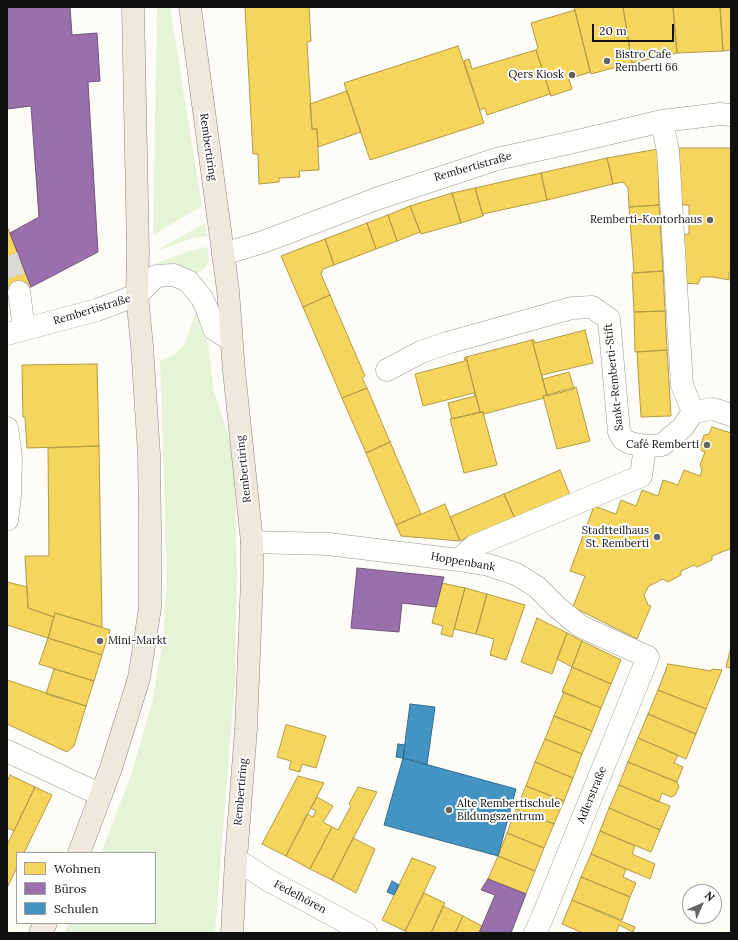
<!DOCTYPE html>
<meta charset="utf-8">
<style>
body{margin:0}
#map{position:relative;width:738px;height:940px;overflow:hidden;background:#fdfcf7;font-family:Lora,serif}
canvas{display:block}
.frame{position:absolute;inset:0;border:8px solid #111;pointer-events:none}
.legend{position:absolute;left:16px;top:852px;width:140px;height:72px;box-sizing:border-box;background:#fff;border:1px solid #a0a0a0;margin:0;padding:5px 7px;list-style:none;font-size:12px;color:#111}
.legend li{display:flex;align-items:center;gap:8px;height:20px}
.legend b{width:20px;border:1px solid #a0a0a0}
.north{position:absolute;left:682px;top:884px;width:40px;height:40px;box-sizing:border-box;background:#fff;border:1px solid #a0a0a0;border-radius:50%;rotate:45deg;font-size:11px;font-weight:700;line-height:16px;text-align:center;color:#111}
.north::after{content:'';display:block;margin:auto;width:14px;height:18px;background:#646362;clip-path:polygon(50% 0,100% 100%,50% 72%,0 100%)}
.scale{position:absolute;left:592px;top:24px;width:82px;height:18px;box-sizing:border-box;border:2px solid #111;border-top:0;padding-left:5px;font-size:12px;line-height:14px;white-space:nowrap;color:#111;-webkit-text-stroke:3px #fff;paint-order:stroke}
</style>
<div id="map">
<canvas width="738" height="940"></canvas>
<div class="frame"></div>
<ul class="legend">
<li><b style="height:11px;background:#f6d55c"></b>Wohnen</li>
<li><b style="height:11px;background:#9970ab"></b>Büros</li>
<li><b style="height:11px;background:#4393c3"></b>Schulen</li>
</ul>
<div class="north">N</div>
<div class="scale">20 m</div>
</div>
<script>
const ctx = document.querySelector('canvas').getContext('2d');
ctx.lineJoin = 'round';
function fillPath(path, color) { ctx.fillStyle = color; ctx.fill(path, 'evenodd'); }
const poly = rows => new Path2D(rows.map(r => 'M' + r).join(''));
function stroke(path, color, width, dash) { ctx.strokeStyle = color; ctx.lineWidth = width; ctx.lineCap = dash ? 'butt' : 'round'; ctx.setLineDash(dash || []); ctx.stroke(path); }
function label(font, color, halo, rows, align = 'center') {
  ctx.font = font + ' Lora,serif'; ctx.lineWidth = 4; ctx.setLineDash([]); ctx.textBaseline = 'middle'; ctx.strokeStyle = halo; ctx.fillStyle = color; for (const [text, x, y, turn = 0] of rows) {
    ctx.save(); ctx.translate(x, y); ctx.rotate((+turn || 0) * Math.PI / 180); ctx.textAlign = isNaN(turn) ? turn : align; if (halo) ctx.strokeText(text, 0, 0); ctx.fillText(text, 0, 0); ctx.restore();
  }
}
fillPath(poly([
 [157,7,170,7,202,206,153,235],
 [205,223,207,236,193,238,154,252],
 [208,247,209,262,204,269,197,273,170,264,154,264,192,250],
 [198,306,205,323,214,391,231,444,235,474,237,575,235,680,215,933,64,933,69,923,155,923,155,853,101,853,131,775,152,703,163,641,167,579,160,361,175,354,184,345]
]), '#e7f3d7');
const homes = poly([
 [245,7,309,7,311,41,307,42,312,129,317,129,319,170,299,171,300,177,279,178,279,182,259,184,258,154,253,154,245,7],
 [574,7,623,7,632,63,591,74,574,7],
 [623,7,673,7,677,53,632,63,623,7],
 [673,7,720,7,723,51,677,53,673,7],
 [720,7,731,7,731,50,723,51,720,7],
 [575,10,590,72,569,79,572,89,551,96,536,50,538,48,531,23,575,10],
 [458,46,484,123,370,160,344,83,458,46],
 [536,50,550,94,487,115,485,108,480,110,464,61,469,59,472,69,536,50],
 [347,91,361,132,318,147,317,129,312,129,310,104,347,91],
 [675,148,731,148,731,272,729,272,729,280,713,277,701,277,698,284,682,283,679,235,689,234,689,205,678,205,675,148],
 [658,149,659,205,629,207,628,188,623,182,613,184,607,158,658,149],
 [607,158,613,184,547,200,541,173,607,158],
 [541,173,547,200,483,214,483,216,475,188,541,173],
 [475,188,483,216,461,223,452,193,475,188],
 [452,193,461,223,421,234,410,206,452,193],
 [659,205,663,271,634,273,629,207,659,205],
 [410,206,420,232,397,241,388,215,410,206],
 [388,215,397,241,376,249,367,223,388,215],
 [367,223,376,249,334,265,325,239,367,223],
 [8,229,31,287,7,296,7,230,8,229],
 [325,239,334,265,323,269,321,274,330,295,303,307,281,256,325,239],
 [663,271,665,311,634,312,632,273,663,271],
 [330,295,365,376,362,378,367,388,342,398,303,307,330,295],
 [665,311,667,350,635,352,634,312,665,311],
 [585,330,593,363,542,375,543,379,569,372,574,389,547,396,532,340,534,340,535,343,585,330],
 [532,340,547,395,543,396,544,398,484,414,483,412,480,412,466,357,532,340],
 [667,350,671,416,641,417,637,352,667,350],
 [466,357,480,412,452,419,448,403,475,396,474,393,423,406,415,374,465,361,464,358,466,357],
 [97,364,99,446,27,448,25,417,23,417,22,365,97,364],
 [576,387,590,441,557,449,543,396,576,387],
 [367,388,390,442,366,453,342,398,367,388],
 [483,412,497,465,464,473,450,419,483,412],
 [712,427,731,433,731,550,729,549,712,556,712,560,697,567,694,565,681,571,681,575,668,582,663,579,649,586,644,595,648,605,651,606,637,639,573,607,585,576,570,571,594,506,616,514,621,500,636,506,642,490,658,496,663,480,678,485,684,470,700,476,702,470,700,465,705,452,702,451,700,448,704,435,709,434,712,427],
 [390,442,421,514,396,525,366,453,390,442],
 [99,446,102,627,55,613,54,617,28,608,25,556,49,556,48,448,99,446],
 [560,470,570,495,515,519,504,494,560,470],
 [504,494,515,519,460,541,450,517,504,494],
 [445,504,460,541,401,536,396,525,445,504],
 [7,582,27,587,28,608,54,617,48,638,7,625,7,582],
 [442,583,465,588,452,637,441,634,443,626,432,623,442,583],
 [465,588,487,594,476,634,454,629,465,588],
 [487,594,525,605,506,660,490,655,494,639,476,634,487,594],
 [55,613,110,630,102,655,48,638,55,613],
 [537,618,567,633,552,674,521,662,537,618],
 [567,633,582,641,572,667,557,659,567,633],
 [48,638,102,655,94,681,39,664,48,638],
 [582,641,621,660,611,684,572,667,582,641],
 [731,647,731,668,726,667,731,647],
 [668,664,711,671,712,669,722,670,706,709,658,690,668,664],
 [572,667,611,684,601,708,562,692,572,667],
 [54,669,94,681,86,706,46,694,54,669],
 [7,680,86,706,74,746,67,752,7,724,7,680],
 [658,690,706,709,696,734,648,714,658,690],
 [564,692,601,708,592,731,554,716,564,692],
 [648,714,696,734,686,759,638,738,648,714],
 [554,716,592,731,582,754,545,739,554,716],
 [286,725,288,725,326,736,316,768,302,764,300,772,289,769,291,761,277,757,286,725],
 [638,738,678,755,674,763,683,767,677,782,628,762,638,738],
 [545,739,582,754,573,778,535,762,545,739],
 [535,762,573,778,564,801,526,786,535,762],
 [628,762,677,782,679,787,675,795,671,797,662,793,659,802,619,785,628,762],
 [10,775,35,787,14,831,7,828,7,782,10,775],
 [298,776,324,783,286,856,262,844,298,776],
 [619,785,670,806,660,830,609,808,619,785],
 [526,786,564,801,554,824,516,809,526,786],
 [35,787,52,795,24,853,17,853,17,867,7,888,7,845,35,787],
 [358,787,377,792,332,880,310,869,332,827,338,830,351,806,349,804,358,787],
 [317,797,333,806,323,822,332,827,310,869,286,856,307,814,313,817,316,811,311,808,317,797],
 [609,808,660,830,651,852,600,831,609,808],
 [516,809,554,824,544,848,507,833,516,809],
 [600,831,635,846,632,854,655,864,650,879,591,854,600,831],
 [507,833,544,848,535,871,498,856,507,833],
 [353,838,375,849,356,893,332,880,353,838],
 [591,854,626,869,623,877,636,883,630,897,581,877,591,854],
 [498,856,535,871,526,894,488,879,498,856],
 [412,858,436,867,405,931,382,920,412,858],
 [581,877,630,897,622,920,572,900,581,877],
 [424,893,445,903,431,933,409,933,405,931,424,893],
 [572,900,635,927,633,932,619,925,616,933,583,933,562,924,572,900],
 [443,906,463,916,455,933,431,933,443,906],
 [463,916,482,926,479,933,455,933,463,916]
]);
fillPath(homes, '#f6d55c');
stroke(homes, '#b19a46', 1);
const offices = poly([
 [7,7,70,7,72,35,97,33,100,81,88,82,98,252,31,287,10,233,39,217,31,106,7,109,7,7],
 [357,568,444,577,436,607,402,603,399,632,351,628,357,568],
 [488,879,526,894,511,933,479,933,495,895,481,890,488,879]
]);
fillPath(offices, '#9970ab');
stroke(offices, '#70547d', 1);
const schools = poly([
 [410,704,435,707,427,765,403,758,410,704],
 [398,744,405,745,403,758,396,757,398,744],
 [403,758,516,789,498,856,384,825,403,758],
 [392,881,399,885,394,895,387,892,392,881]
]);
fillPath(schools, '#4393c3');
stroke(schools, '#346c8e', 1);
stroke(poly([
 [7,256,19,292]
]), '#dad9d4', 22, [22, 11]);
const minor = poly([
 [662,121,668,151,682,385,693,412],
 [223,254,263,242,376,199,497,159,569,143,662,121,720,114,731,115],
 [19,292,24,329],
 [7,334,97,310,137,295,156,276,174,275,188,281,202,298,207,309,214,329,231,340],
 [387,370,421,352,447,343,572,308,592,307,609,319,619,432,623,439,630,443,645,446,662,445,683,427,693,412,713,409,731,415],
 [7,428,11,457,10,496,7,520],
 [252,542,328,544,459,560,489,565,516,574,537,587,558,608,580,626,648,657,542,918,535,933],
 [459,560,474,546,641,476,645,446],
 [7,751,101,795],
 [236,859,268,880,366,933]
]);
const major = poly([
 [190,7,228,290,234,371,252,542,252,579,246,729,236,859,232,933],
 [79,853,111,768,139,678,150,608,150,530,149,454,142,346,137,295,138,250,133,7],
 [40,933,46,923]
]);
stroke(minor, '#979795', 23);
stroke(major, '#858482', 23);
stroke(minor, '#fffffe', 22);
stroke(major, '#ede9dc', 22);
for (const [x, y, r, color] of [
 [607,61,4,"#646362"],
 [572,75,4,"#646362"],
 [710,220,4,"#646362"],
 [707,445,4,"#646362"],
 [657,537,4,"#646362"],
 [100,641,4,"#646362"],
 [449,810,4,"#646362"]
]) { const dot = new Path2D(); dot.arc(x, y, r, 0, 2 * Math.PI); ctx.fillStyle = color; ctx.fill(dot); stroke(dot, '#fff', 1.5); }
label('11px', '#111', '#fff', [
 ["Bistro Cafe",615,55,"left"],
 ["Remberti 66",615,68,"left"],
 ["Qers Kiosk",564,75],
 ["Remberti-Kontorhaus",702,220],
 ["Café Remberti",699,445],
 ["Stadtteilhaus",649,531],
 ["St. Remberti",649,544],
 ["Mini-Markt",108,641,"left"],
 ["Alte Rembertischule",457,804,"left"],
 ["Bildungszentrum",457,817,"left"]
], 'right');
label('11px', '#111', '#fff', [
 ["Rembertiring",208,147,82],
 ["Rembertistraße",473,167,-16],
 ["Rembertistraße",92,310,-17],
 ["Sankt-Remberti-Stift",614,377,-96],
 ["Rembertiring",244,469,-96],
 ["Hoppenbank",463,562,10],
 ["Rembertiring",241,792,-85],
 ["Adlerstraße",592,795,-68],
 ["Fedelhören",300,897,28]
]);
</script>
